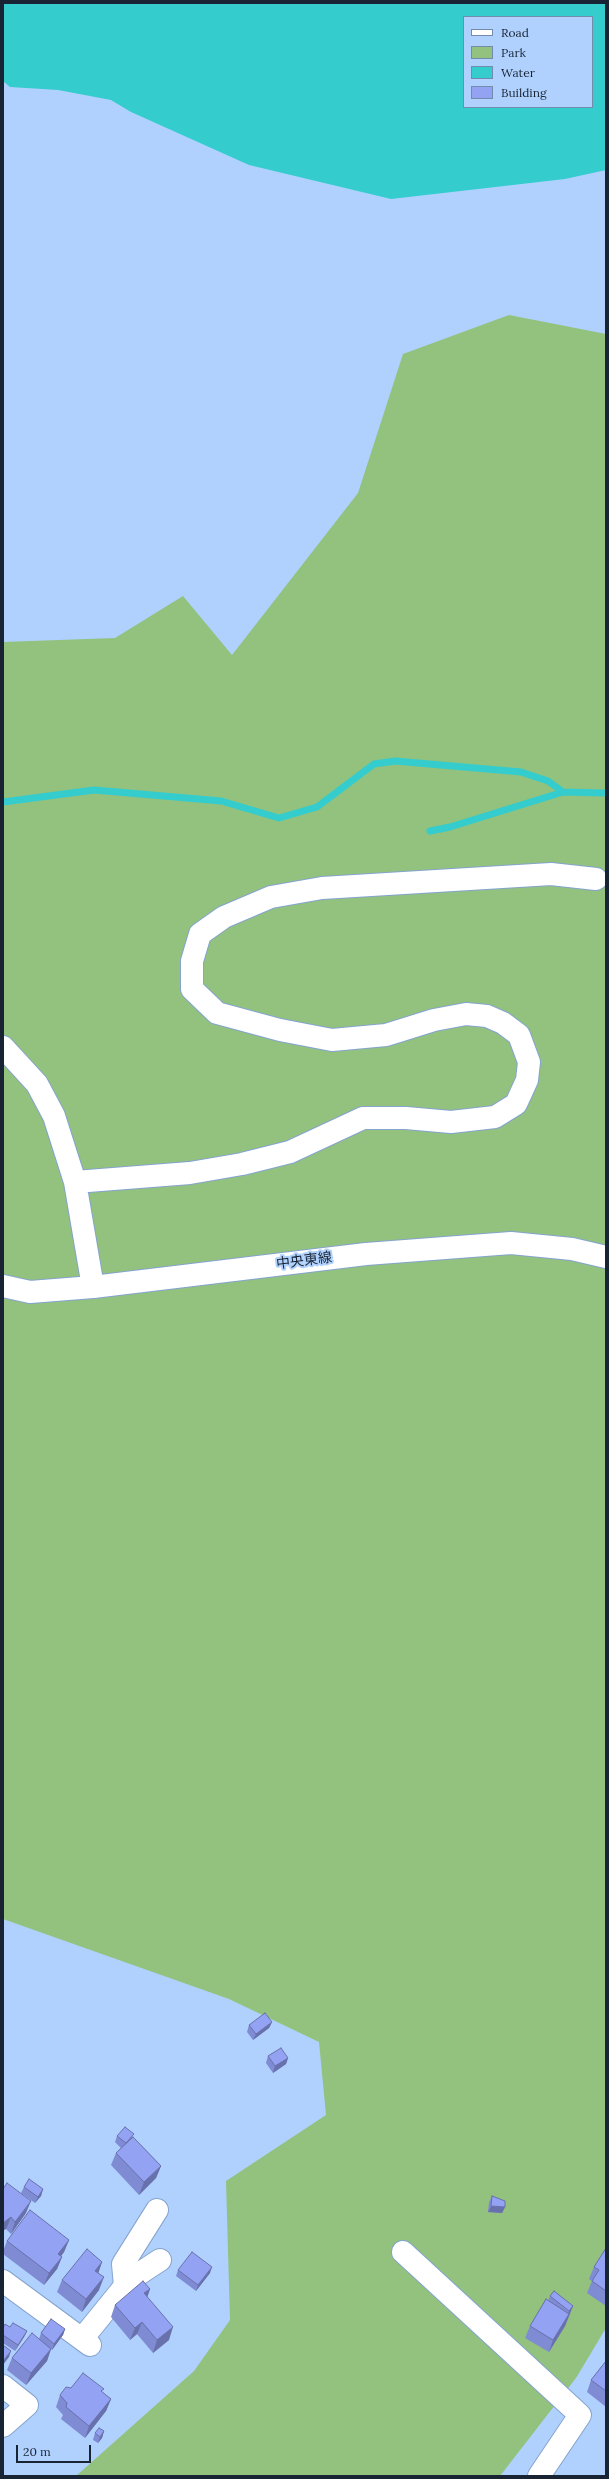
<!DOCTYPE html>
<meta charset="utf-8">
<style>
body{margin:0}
#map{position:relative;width:609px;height:2479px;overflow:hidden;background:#b0d1fd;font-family:Lora,serif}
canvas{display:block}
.frame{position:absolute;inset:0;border:4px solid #182434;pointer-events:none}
.legend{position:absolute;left:463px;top:16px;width:130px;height:92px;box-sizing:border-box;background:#b0d1fd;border:1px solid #738cad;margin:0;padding:5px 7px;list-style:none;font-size:12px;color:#182434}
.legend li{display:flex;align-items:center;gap:8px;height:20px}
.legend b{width:20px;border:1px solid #738cad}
.scale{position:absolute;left:16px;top:2445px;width:75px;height:18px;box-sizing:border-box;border:2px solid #182434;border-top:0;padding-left:5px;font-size:12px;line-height:14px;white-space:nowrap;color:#182434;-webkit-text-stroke:3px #b0d1fd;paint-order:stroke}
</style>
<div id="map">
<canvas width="609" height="2479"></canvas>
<div class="frame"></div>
<ul class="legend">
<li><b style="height:5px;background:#fff"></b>Road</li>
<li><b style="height:11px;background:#92c27d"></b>Park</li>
<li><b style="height:11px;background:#35ccce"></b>Water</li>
<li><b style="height:11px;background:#94a2f4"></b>Building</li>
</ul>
<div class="scale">20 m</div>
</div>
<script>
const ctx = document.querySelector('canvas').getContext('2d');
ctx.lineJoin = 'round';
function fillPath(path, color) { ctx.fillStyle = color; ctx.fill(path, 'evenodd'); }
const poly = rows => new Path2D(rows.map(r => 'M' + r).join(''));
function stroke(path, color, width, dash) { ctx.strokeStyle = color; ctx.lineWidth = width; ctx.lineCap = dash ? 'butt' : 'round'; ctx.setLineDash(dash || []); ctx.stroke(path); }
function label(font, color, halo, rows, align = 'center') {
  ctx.font = font + ' Lora,"Noto Sans JP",serif'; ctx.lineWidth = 4; ctx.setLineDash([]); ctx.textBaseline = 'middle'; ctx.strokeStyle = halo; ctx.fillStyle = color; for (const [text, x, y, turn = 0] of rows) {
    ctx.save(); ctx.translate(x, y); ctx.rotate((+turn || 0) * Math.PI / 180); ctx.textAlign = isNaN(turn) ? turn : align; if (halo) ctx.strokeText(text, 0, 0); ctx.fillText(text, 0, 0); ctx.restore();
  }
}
fillPath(poly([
 [509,315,606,334,606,2328,576,2378,500,2476,76,2476,194,2371,230,2320,226,2181,326,2115,319,2042,229,1999,3,1919,3,642,115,638,183,596,232,655,358,493,403,354]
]), '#92c27d');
fillPath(poly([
 [3,3,606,3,606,170,565,179,391,199,249,165,131,112,111,100,58,90,10,87,3,81],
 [464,17,592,17,592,107,464,107]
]), '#35ccce');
stroke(poly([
 [3,802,94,790,221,801,279,818,317,807,374,764,395,761,521,772,548,781,563,792,606,793],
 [430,831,450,827,563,792]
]), '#35ccce', 7);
const minor = poly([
 [3,1047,37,1084,54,1116,75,1182,93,1287],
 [75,1182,190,1173,242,1164,290,1152,363,1118,406,1118,451,1122,495,1117,516,1104,527,1080,529,1062,519,1035,503,1023,487,1016,466,1014,434,1020,386,1035,332,1040,280,1030,217,1013,192,989,192,961,200,934,224,917,271,897,322,888,551,874,596,879],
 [403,2252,580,2415,539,2476],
 [3,2281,90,2345],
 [125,2283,160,2260],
 [82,2339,125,2286,123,2264,157,2210],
 [3,2386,27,2405,3,2426]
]);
const tertiary = poly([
 [3,1286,30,1292,93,1287,366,1254,511,1243,572,1249,606,1257]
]);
stroke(minor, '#85a4ce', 24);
stroke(tertiary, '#85a4ce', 24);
stroke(minor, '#fff', 22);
stroke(tertiary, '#fff', 22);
fillPath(poly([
 [272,2022,269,2028,253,2040,247,2032,249,2025],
 [268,2056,288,2058,286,2064,273,2073,266,2063],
 [117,2136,133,2137,161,2166,156,2178,139,2195,111,2165,116,2153,121,2148,115,2142],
 [24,2187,43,2189,41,2196,35,2203,21,2193],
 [3,2189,26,2213,11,2234,6,2229],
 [492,2196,505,2207,502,2213,488,2212,489,2202],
 [69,2240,64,2252,61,2256,62,2257,57,2269,44,2285,3,2254,3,2251,7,2241],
 [606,2248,606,2306,587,2293,592,2281,589,2279,594,2267],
 [102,2262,98,2273,99,2290,82,2312,57,2292,62,2280],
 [178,2270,210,2273,196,2291,176,2276],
 [150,2289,147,2297,169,2340,153,2353,137,2334,130,2340,111,2317,115,2305],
 [550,2296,573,2306,565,2326,549,2352,525,2338,530,2326,548,2301],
 [10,2327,27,2331,24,2337,15,2351,3,2343,3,2328],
 [65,2329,63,2335,52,2350,51,2349,47,2361,26,2385,7,2370,12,2358,39,2339,41,2333],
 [606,2361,606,2407,587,2392,591,2380],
 [102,2392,111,2399,106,2411,85,2438,61,2419,63,2415,56,2407,60,2395],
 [104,2431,102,2438,98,2443,93,2440,95,2433]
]), '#7f8bd2');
fillPath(poly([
 [272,2022,269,2028,253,2040,256,2034],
 [288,2058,286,2064,273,2073,275,2066],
 [161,2166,156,2178,139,2195,144,2182],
 [43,2189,41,2196,35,2203,38,2197],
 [31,2201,26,2213,11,2234,15,2222],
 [491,2206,505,2207,502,2213,488,2212],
 [11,2217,6,2229,3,2231,3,2223],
 [69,2240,64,2252,54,2266,58,2254],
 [62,2257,57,2269,44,2285,49,2273],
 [102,2262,98,2274,95,2271],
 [212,2267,210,2273,196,2291,198,2285],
 [104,2277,99,2290,82,2312,86,2299],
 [150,2289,146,2301,144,2293],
 [573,2306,565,2326,549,2352,553,2340,567,2317,569,2311],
 [142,2322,137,2334,130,2340,135,2328],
 [173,2327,169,2340,153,2353,157,2340],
 [65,2329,63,2335,52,2350,54,2344],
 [27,2331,24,2337,15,2351,18,2345],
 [51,2349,47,2361,26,2385,31,2373],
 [11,2351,9,2357,3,2365,3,2361],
 [111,2399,106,2411,85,2438,89,2426],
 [104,2431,102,2438,98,2443,100,2437]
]), '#6871ab');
const building = poly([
 [265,2013,272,2022,256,2034,249,2025,265,2013],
 [281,2048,288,2058,275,2066,268,2056,281,2048],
 [125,2127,134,2134,126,2143,117,2136,125,2127],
 [133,2137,161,2166,144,2182,116,2153,133,2137],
 [29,2179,43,2189,38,2197,24,2187,29,2179],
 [7,2183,31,2201,15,2222,11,2217,3,2223,3,2189,7,2183],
 [492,2196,505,2201,505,2207,491,2206,492,2196],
 [30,2210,69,2240,58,2254,62,2257,49,2273,7,2241,30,2210],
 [606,2248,606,2291,592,2281,599,2270,594,2267,606,2248],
 [87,2249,102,2262,95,2271,104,2277,86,2299,62,2280,87,2249],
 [192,2252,212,2267,198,2285,178,2270,192,2252],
 [143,2281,150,2289,144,2293,173,2327,157,2340,142,2322,135,2328,115,2305,143,2281],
 [554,2291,573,2306,569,2311,550,2296,554,2291],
 [546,2299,569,2314,553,2340,530,2326,546,2299],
 [51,2319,65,2329,54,2344,41,2333,51,2319],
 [13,2323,27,2331,18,2345,3,2335,3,2328,5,2324,10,2327,13,2323],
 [32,2333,51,2349,31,2373,12,2358,32,2333],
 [3,2345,11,2351,3,2361,3,2345],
 [606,2361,606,2391,591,2380,606,2361],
 [83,2373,104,2389,101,2391,111,2399,89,2426,66,2407,67,2403,60,2395,66,2387,71,2388,83,2373],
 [99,2428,104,2431,100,2437,95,2433,99,2428]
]);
fillPath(building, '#94a2f4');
stroke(building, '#6871ab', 1);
label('14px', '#182434', '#b0d1fd', [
 ["中央東線",304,1261,-7]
]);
</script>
